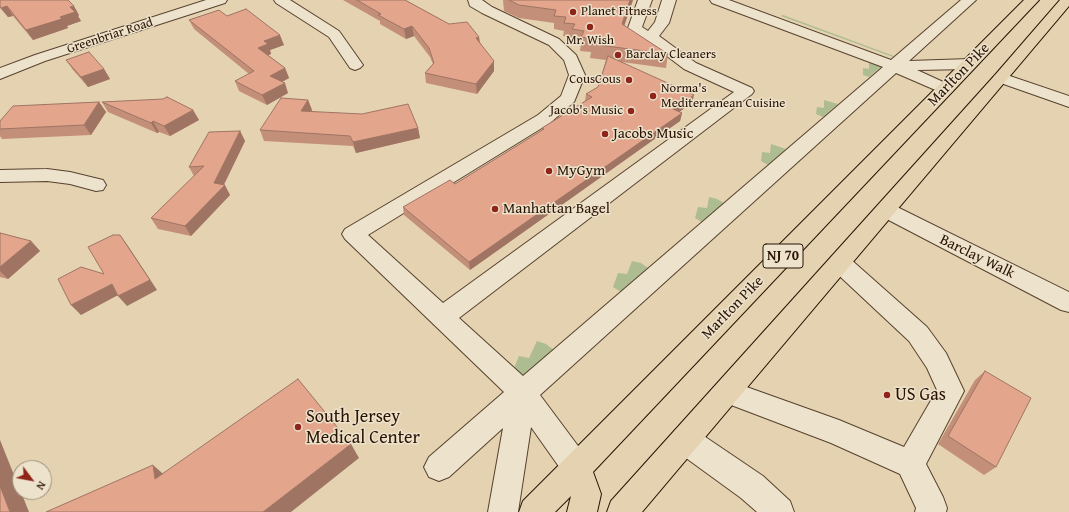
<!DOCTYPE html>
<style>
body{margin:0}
#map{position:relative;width:1069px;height:512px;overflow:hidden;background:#e4d2b1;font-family:"Gentium Book Plus",serif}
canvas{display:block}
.north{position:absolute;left:12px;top:460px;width:40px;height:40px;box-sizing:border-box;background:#ede2cc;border:1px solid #9e8f7b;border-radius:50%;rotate:122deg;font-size:11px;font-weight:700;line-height:16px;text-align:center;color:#281202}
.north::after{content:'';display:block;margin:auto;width:14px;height:18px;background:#8f2418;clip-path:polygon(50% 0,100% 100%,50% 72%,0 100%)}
</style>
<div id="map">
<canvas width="1069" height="512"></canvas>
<div class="north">N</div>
</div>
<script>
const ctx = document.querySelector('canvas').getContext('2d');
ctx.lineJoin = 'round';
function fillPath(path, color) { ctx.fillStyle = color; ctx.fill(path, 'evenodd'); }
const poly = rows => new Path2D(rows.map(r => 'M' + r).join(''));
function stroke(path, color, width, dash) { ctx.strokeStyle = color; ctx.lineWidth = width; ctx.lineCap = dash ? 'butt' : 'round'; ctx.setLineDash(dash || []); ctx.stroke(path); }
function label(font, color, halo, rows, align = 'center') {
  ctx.font = font + ' "Gentium Book Plus",serif'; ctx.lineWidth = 3; ctx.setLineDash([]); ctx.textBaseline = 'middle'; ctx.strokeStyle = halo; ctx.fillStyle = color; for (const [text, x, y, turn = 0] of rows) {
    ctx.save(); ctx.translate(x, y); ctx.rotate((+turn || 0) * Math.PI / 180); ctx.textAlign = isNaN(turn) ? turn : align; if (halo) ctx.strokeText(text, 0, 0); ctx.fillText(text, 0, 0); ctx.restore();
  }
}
fillPath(poly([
 [783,15,894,56,893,57,781,16],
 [869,63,882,66,869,77,863,75,863,68,869,69],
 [824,100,838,104,823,117,816,114,817,107,824,108],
 [771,144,786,149,768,165,761,161,762,152,770,153],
 [709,197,717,199,724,203,702,222,695,218,698,207,707,208],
 [632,261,641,263,648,268,621,292,613,287,618,273,627,274],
 [537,341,546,344,554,350,519,380,512,373,519,356,529,358]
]), '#aebd91');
const minor = poly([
 [206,0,227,0,225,3,45,61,0,79,0,68,35,55,206,0],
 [274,0,290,0,339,31,363,65,360,68,355,70,350,68,329,37,276,3,274,0],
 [468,0,482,0,492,7,559,39,576,55,585,75,574,102,550,123,368,235,443,303,734,92,684,69,646,40,636,36,630,31,628,28,638,0,652,0,642,27,648,31,655,22,662,0,676,0,669,23,659,36,696,63,752,88,754,91,752,94,459,318,523,376,883,67,712,3,710,0,729,0,891,60,961,0,976,0,909,61,970,59,975,61,978,64,975,67,970,69,917,70,952,86,954,89,952,92,946,94,940,92,896,73,540,395,587,458,592,468,587,478,577,482,567,478,531,427,518,512,488,512,503,428,449,477,439,481,429,477,424,467,429,457,504,392,345,239,342,234,345,229,538,115,561,96,569,75,564,60,549,45,482,13,470,6,468,0],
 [1001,73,1069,96,1069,107,995,81,993,78,995,75,1001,73],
 [47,169,70,172,103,180,106,185,103,190,96,191,70,184,47,181,0,182,0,170,47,169],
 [886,203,893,205,1069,292,1069,312,1061,310,879,215,876,210,879,205,886,203],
 [840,255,848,257,927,327,946,353,964,391,926,464,943,497,947,508,946,512,915,512,916,508,900,474,831,443,718,400,714,392,718,384,727,380,839,420,904,447,937,390,927,368,909,341,832,269,829,263,832,257,840,255],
 [685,427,695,430,763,476,790,501,794,512,757,512,741,498,675,450,671,440,675,430,685,427]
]);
const highway = poly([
 [1024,0,1039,0,593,472,601,494,597,512,567,512,571,496,555,512,519,512,523,501,1024,0],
 [1060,0,1069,0,1069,6,642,512,607,512,611,501,995,75,1060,0]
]);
stroke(minor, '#57422e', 2);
stroke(highway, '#281202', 2);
fillPath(minor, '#ede2cc');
fillPath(highway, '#e4d2b1');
fillPath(poly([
 [0,0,79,15,78,16,81,21,67,26,68,28,33,40,13,16,8,17,0,8],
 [343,0,405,0,449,24,479,37,480,42,494,71,477,94,426,83,425,73,433,64,430,57,414,36,406,39,380,24,380,21],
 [503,0,633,0,624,26,668,54,666,68,622,62,692,103,679,112,682,113,680,121,470,270,404,215,403,207,455,184,542,130,542,128,585,101,586,94,598,87,606,60,590,58,591,52,580,51,581,44,572,43,572,38,563,36,564,31,554,29,554,23,519,18,504,11],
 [227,16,284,45,270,50,271,54,268,55,285,68,289,78,282,82,288,93,267,105,239,91,235,81,249,74,194,29,189,20],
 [66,60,104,69,110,79,88,87,73,70],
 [308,100,312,110,311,111,418,128,420,138,356,153,353,146,264,141,260,130],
 [99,102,106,112,91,135,2,139,0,136,0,121],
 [102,102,193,110,199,120,170,136,159,132,157,133,108,112],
 [240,131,245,141,224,185,230,195,191,236,158,229,151,218,194,176,189,167],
 [0,233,31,241,40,251,8,279,0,277],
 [985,371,996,467,984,475,938,444,975,380]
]), '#c38f79');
fillPath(poly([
 [630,0,633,0,620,38,622,24],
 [7,6,13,16,8,17,1,8],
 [74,6,79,15,78,16,81,21,67,26,68,28,33,40,26,30,60,17,70,7],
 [412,26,414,36,406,39,404,29],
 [280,35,284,45,270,50,271,54,262,58,258,48,264,41],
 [479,37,480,47,476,38],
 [494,61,494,71,477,94,476,84],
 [285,68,289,78,274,86,270,76],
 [104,69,110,79,88,87,81,77],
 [285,83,288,93,267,105,262,95],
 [694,95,692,103,672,117,673,109],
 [308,100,312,110,305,121,301,111],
 [99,102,106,112,91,135,84,125],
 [193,110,199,120,170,136,164,126],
 [682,113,680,121,470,270,469,262],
 [153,121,159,132,157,133,151,123],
 [418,128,420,138,356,153,353,142],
 [240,131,245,141,223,186,225,185,230,195,191,236,185,226],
 [120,235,128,246,157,290,127,306,118,296],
 [31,241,40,251,8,279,0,271,0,267],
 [112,284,120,294,81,315,71,305],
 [0,440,20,490,20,492,21,492,29,512,10,512,0,486],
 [351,444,359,458,291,512,263,512],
 [153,465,169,479,155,479]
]), '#9f7463');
const building = poly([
 [0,0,68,0,74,6,70,7,75,12,60,17,62,19,26,30,7,6,1,8,0,6,0,0],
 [357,0,405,0,449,24,467,22,479,37,476,38,494,61,476,84,425,73,434,63,429,48,412,26,404,29,378,15,381,14,357,0],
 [509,0,630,0,622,24,668,54,591,44,593,39,581,37,584,31,572,29,575,24,564,23,566,17,554,16,556,10,519,5,509,0],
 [246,9,280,35,264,41,268,44,258,48,285,68,270,76,285,83,262,95,235,81,254,71,189,20,219,10,227,16,246,9],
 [89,52,104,69,81,77,66,60,89,52],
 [608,56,694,95,673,109,682,113,469,262,403,207,450,180,455,184,544,129,542,128,592,97,586,94,598,87,608,56],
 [167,97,193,110,164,126,153,121,151,123,102,102,163,99,167,97],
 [281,98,308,100,301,111,362,114,408,104,418,128,353,142,350,136,260,130,281,98],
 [99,102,84,125,0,129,0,121,13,106,99,102],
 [240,131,214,183,225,185,185,226,151,218,204,166,189,167,209,132,240,131],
 [0,233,31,241,0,267,0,233],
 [113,235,120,235,150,280,118,296,112,284,71,305,58,279,81,267,104,274,88,247,113,235],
 [985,371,1031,398,996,467,948,436,985,371],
 [298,379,351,444,263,512,46,512,153,465,155,479,298,379],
 [0,486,10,512,0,512,0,486]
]);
fillPath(building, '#e3a68d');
stroke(building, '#9f7463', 1);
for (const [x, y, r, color] of [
 [573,12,4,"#8f2418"],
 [590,27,4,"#8f2418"],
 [618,55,4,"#8f2418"],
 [629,80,4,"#8f2418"],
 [653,96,4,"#8f2418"],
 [631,111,4,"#8f2418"],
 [605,134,4,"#8f2418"],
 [549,171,4,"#8f2418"],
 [495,209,4,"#8f2418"],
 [887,395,4,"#8f2418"],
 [298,427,4,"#8f2418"]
]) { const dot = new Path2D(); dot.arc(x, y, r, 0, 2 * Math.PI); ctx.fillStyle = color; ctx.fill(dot); stroke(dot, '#ede2cc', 1.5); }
label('13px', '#281202', '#ede2cc', [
 ["Planet Fitness",581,12],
 ["Mr. Wish",590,41,"center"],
 ["Barclay Cleaners",626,55],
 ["CousCous",621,80,"right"],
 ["Norma's",661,89],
 ["Mediterranean Cuisine",661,104],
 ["Jacob's Music",623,111,"right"]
], 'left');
label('13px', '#281202', '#ede2cc', [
 ["Greenbriar Road",110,36,-18]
]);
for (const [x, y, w] of [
 [783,256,40]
]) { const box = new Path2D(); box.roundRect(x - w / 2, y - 12, w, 24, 3); ctx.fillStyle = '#ede2cc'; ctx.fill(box); stroke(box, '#281202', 1); }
label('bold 14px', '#281202', null, [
 ["NJ 70",783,256]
]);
label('15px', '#281202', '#ede2cc', [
 ["Marlton Pike",959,75,-46],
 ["Barclay Walk",977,257,26],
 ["Marlton Pike",733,308,-46]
]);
label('15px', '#281202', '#ede2cc', [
 ["Jacobs Music",613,134],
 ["MyGym",557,171],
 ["Manhattan Bagel",503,209]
], 'left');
label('18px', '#281202', '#ede2cc', [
 ["US Gas",895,395],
 ["South Jersey",306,417],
 ["Medical Center",306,438]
], 'left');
</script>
